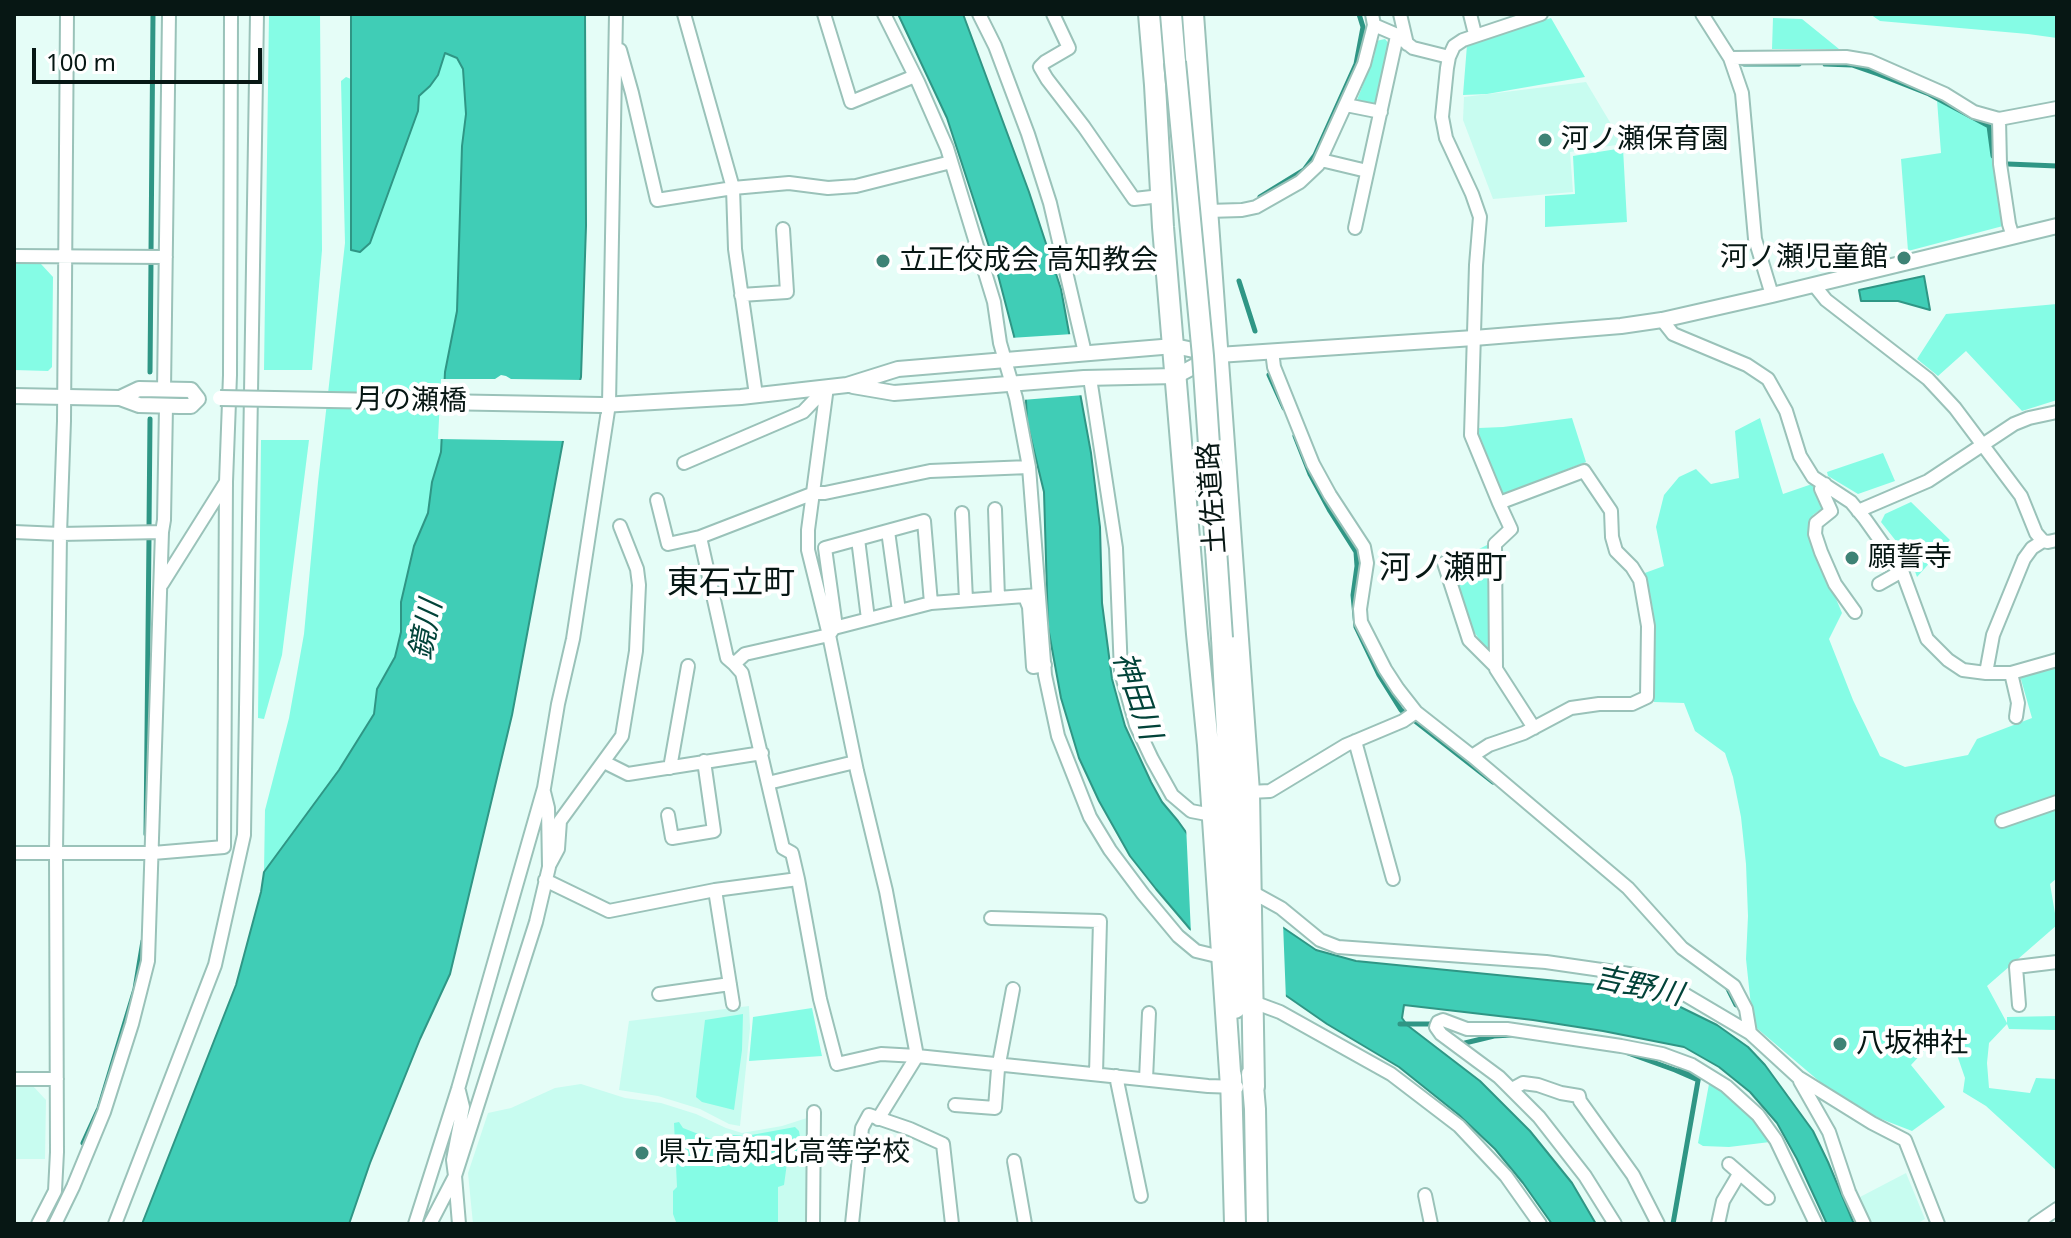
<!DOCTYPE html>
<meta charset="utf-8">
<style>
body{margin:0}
#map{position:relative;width:2071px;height:1238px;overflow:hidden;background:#e5fdf7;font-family:"Noto Sans",sans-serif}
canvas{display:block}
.frame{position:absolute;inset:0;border:16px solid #071714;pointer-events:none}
.scale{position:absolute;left:32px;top:48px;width:230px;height:36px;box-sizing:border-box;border:4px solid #071714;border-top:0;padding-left:10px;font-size:24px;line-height:28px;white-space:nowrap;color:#071714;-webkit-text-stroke:6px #fff;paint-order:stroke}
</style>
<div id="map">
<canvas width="2071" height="1238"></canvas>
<div class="frame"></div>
<div class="scale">100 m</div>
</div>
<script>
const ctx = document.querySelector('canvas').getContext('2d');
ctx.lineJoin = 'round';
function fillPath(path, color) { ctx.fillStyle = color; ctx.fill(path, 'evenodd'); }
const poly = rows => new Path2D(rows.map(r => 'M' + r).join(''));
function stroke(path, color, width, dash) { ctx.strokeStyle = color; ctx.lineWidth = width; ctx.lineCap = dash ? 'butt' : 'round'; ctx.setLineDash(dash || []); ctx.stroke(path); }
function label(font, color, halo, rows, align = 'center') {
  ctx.font = font + ' "Noto Sans","Noto Sans JP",sans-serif'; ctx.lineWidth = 8; ctx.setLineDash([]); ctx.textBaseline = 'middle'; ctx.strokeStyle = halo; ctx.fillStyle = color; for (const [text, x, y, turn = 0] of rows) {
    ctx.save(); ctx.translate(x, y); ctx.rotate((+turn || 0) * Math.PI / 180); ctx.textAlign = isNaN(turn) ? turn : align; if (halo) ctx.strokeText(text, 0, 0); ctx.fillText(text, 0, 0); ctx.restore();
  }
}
fillPath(poly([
 [1586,82,1623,144,1570,152,1573,192,1493,199,1463,120,1464,97],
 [749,1006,750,1028,740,1126,729,1124,700,1109,658,1096,619,1090,629,1021],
 [581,1084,625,1098,661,1103,696,1114,726,1128,742,1133,782,1126,810,1117,809,1224,473,1224,468,1173,488,1113,511,1108,555,1088],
 [14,1086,33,1086,46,1100,45,1159,14,1159],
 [1906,1173,1925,1219,1916,1224,1871,1224,1860,1197]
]), '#c8fcf0');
fillPath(poly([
 [269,14,320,14,322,250,312,370,264,370],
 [1870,14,2057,14,2057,38,2028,34,1880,21],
 [1551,18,1585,77,1487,94,1463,95,1467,45],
 [1773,18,1802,19,1839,49,1772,49],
 [1385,39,1391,46,1377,105,1359,103,1357,100,1374,57,1376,41],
 [445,52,457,58,463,69,466,114,462,146,457,311,445,372,441,452,432,482,428,513,414,546,401,602,401,632,395,657,377,689,374,714,339,770,264,872,265,810,289,718,304,634,318,482,345,243,341,81,346,77,351,79,351,249,418,111,419,96,430,86,438,75],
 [1937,100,1994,128,2003,226,1908,251,1901,159,1941,153],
 [1623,148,1627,222,1545,227,1545,196,1575,194,1573,156],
 [14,263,41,264,53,277,52,367,48,371,14,370],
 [2057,304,2057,400,2022,411,1966,351,1938,376,1917,359,1946,314],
 [1572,418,1586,462,1501,495,1476,438,1479,428,1503,427],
 [1760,418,1783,494,1812,484,1824,507,1813,515,1810,527,1816,551,1842,613,1829,639,1853,700,1880,756,1905,767,1968,755,1977,739,2032,718,2020,676,2057,667,2057,878,2050,884,2057,925,1987,986,2007,1023,2007,1017,2057,1016,2057,1030,2009,1029,2007,1024,1989,1043,1987,1063,1989,1088,2030,1093,2036,1078,2057,1079,2057,1171,1986,1106,1963,1092,1965,1078,1956,1052,1947,1039,1935,1038,1929,1040,1924,1051,1911,1065,1945,1107,1912,1131,1876,1117,1839,1098,1753,1025,1746,959,1748,916,1746,864,1741,817,1733,777,1725,753,1695,731,1684,703,1654,702,1655,668,1653,609,1642,574,1664,566,1656,527,1664,495,1679,477,1696,469,1711,484,1739,478,1735,431],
 [261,440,309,440,282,655,264,719,258,718],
 [1883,453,1895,481,1858,494,1828,476,1827,472],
 [1911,502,1950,540,1917,577,1911,560,1881,522,1885,514],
 [1491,543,1491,648,1486,647,1481,642,1468,623,1449,565,1477,557,1477,550],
 [812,1008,822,1056,749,1061,753,1017],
 [743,1014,742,1050,734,1110,702,1102,696,1097,705,1020],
 [1709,1084,1720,1085,1754,1119,1770,1142,1729,1147,1703,1146,1698,1143],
 [679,1122,683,1128,724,1144,728,1144,732,1135,746,1136,795,1127,799,1131,801,1143,799,1154,787,1163,784,1185,778,1187,778,1224,679,1224,676,1222,673,1214,673,1191,677,1187,674,1123]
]), '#85fce5');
const water = poly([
 [351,14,585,14,586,226,581,377,563,441,512,715,450,974,420,1039,370,1163,349,1224,142,1224,236,985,261,892,264,872,339,770,374,714,377,689,395,657,401,632,401,602,414,546,428,513,432,482,441,452,445,372,457,311,462,146,466,114,463,69,457,58,445,53,438,75,430,86,419,96,418,111,370,243,360,252,351,250,351,14],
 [898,14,963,14,1029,192,1061,289,1091,453,1100,527,1102,603,1112,679,1118,701,1125,726,1151,782,1162,802,1178,821,1198,849,1241,899,1316,950,1356,961,1628,988,1660,997,1717,1025,1748,1047,1765,1065,1813,1131,1828,1162,1854,1224,1827,1224,1797,1159,1777,1123,1750,1092,1719,1067,1684,1047,1603,1031,1533,1020,1404,1005,1402,1018,1407,1025,1480,1081,1530,1131,1572,1183,1596,1224,1552,1224,1523,1183,1495,1149,1459,1115,1399,1067,1327,1024,1190,929,1156,889,1130,856,1099,801,1079,758,1061,698,1048,627,1044,492,1027,422,1026,401,1014,336,997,271,947,118,898,14],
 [1924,276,1930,310,1898,301,1861,301,1859,290,1924,276]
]);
fillPath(water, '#40cdb6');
stroke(water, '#2f9685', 2);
fillPath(poly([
 [1073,334,1084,395,1022,400,1010,338],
 [501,375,506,376,511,379,584,380,567,441,438,439,441,379,495,379],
 [1186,825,1230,886,1283,923,1286,1000,1191,934]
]), '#e5fdf7');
stroke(poly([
 [1744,64,1799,64],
 [1825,64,1852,65,1878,74,1929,94,1989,126,1993,156],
 [2008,164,2057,166],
 [1260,197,1304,170,1315,155,1356,64,1363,27,1359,14],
 [151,253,153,14],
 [1239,281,1255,331],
 [150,372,151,261],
 [1269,375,1284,408],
 [1295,436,1310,474,1330,511,1356,552,1357,566,1353,595,1356,627,1379,675,1401,710,1493,782],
 [149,528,150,419],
 [146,834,149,537],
 [1726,985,1736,1005],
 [1400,1024,1431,1024],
 [1465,1043,1494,1036,1511,1035],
 [1628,1053,1675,1070,1698,1080],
 [83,1143,99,1108,135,989,143,941],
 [1673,1224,1699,1075,1680,1067]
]), '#2f9685', 5);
const minor = poly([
 [684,14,733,188,735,249,756,395],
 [824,14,851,102,915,76],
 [884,14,918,82,947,148,994,302,1000,343,1016,398,1029,467,1045,675,1058,736,1090,817,1110,850,1143,894,1178,936,1196,951,1221,957],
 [979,14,995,46,1028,134,1050,203,1085,353],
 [1053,14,1069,48,1045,62,1040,67,1047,79,1084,127,1134,199,1161,196],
 [1400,14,1407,44],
 [1470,14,1475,34],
 [1702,14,1730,58,1742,93,1755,239,1772,295],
 [1374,25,1395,34,1413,48,1449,57],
 [620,50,632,93,657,200,733,188,789,183,828,188,856,186,951,162],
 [1730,58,1846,57,1870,61,1945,94,1974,112,1999,119,2057,108],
 [1346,105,1381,112],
 [1999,119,2000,164,2009,224,2013,237],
 [1321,160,1367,171],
 [1207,211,1242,210,1256,207,1300,182,1318,165,1364,64,1374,25,1372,14],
 [1355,228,1397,36],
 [14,256,166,257],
 [1814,285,1826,300,1928,379,1955,408,2021,496,2036,533,2043,541,2048,542,2057,540],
 [741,295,787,292,783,229],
 [1662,320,1673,334,1747,365,1768,379,1786,411,1800,456,1813,477,1851,502,1865,519,1902,571,1927,639,1948,660,1963,670,1986,673,2011,673,2057,660],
 [1272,351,1274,367,1313,464,1330,495,1364,547,1367,563,1360,609,1361,622,1385,669,1398,689,1416,712,1472,756,1628,888,1682,948,1734,986,1746,1009,1750,1033],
 [1090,378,1116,548,1121,672,1136,725,1152,759,1172,795,1191,811,1212,815],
 [827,387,808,530,808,550,829,635,857,771,886,891,917,1056,878,1119],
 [164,390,169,14],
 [684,463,803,412,827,387],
 [1825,484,1821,489,1831,511,1816,523,1815,534,1821,552,1835,584,1855,612],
 [657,500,668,544,700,537],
 [1499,503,1511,529,1495,544,1496,669,1534,728],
 [995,509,998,598],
 [1858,511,1928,481,2014,424,2029,418,2057,412],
 [962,513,966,600],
 [888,531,899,611],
 [14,532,60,534,162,532],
 [858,539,868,619],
 [1444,563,1469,640,1496,667],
 [162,584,226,482],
 [1879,584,1902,571],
 [1025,597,1029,607,1033,667,1045,665],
 [836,627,825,548,924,521,931,603],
 [734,664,727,658,700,537,814,493,825,493,930,471,1029,467],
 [1986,673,1993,635,2024,559,2032,548,2043,541],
 [2011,673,2018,703,2016,717],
 [1355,741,1393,879],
 [1472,756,1489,745,1524,733,1571,708,1599,704,1632,704,1647,697,1648,626,1640,580,1632,567,1616,551,1612,537,1611,511,1584,471,1499,503,1471,435,1476,265,1480,217,1472,194,1446,138,1442,117,1447,68,1449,57,1454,46,1463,40,1541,14],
 [604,762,628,774,762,753],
 [670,768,688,666],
 [768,783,855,762],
 [1249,792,1270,791,1346,745,1403,721,1416,712],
 [668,815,672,838,714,831,704,761],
 [2002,821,2057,802],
 [14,853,153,853,224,847,226,482,230,375,231,14],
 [550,864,558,849,560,821,622,736,636,651,639,585,637,569,620,526],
 [798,879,820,999,837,1064,881,1054,917,1056,1208,1086,1237,1087],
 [545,880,609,911,715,890,798,879,792,853,783,848,742,673,734,664,745,654,829,635,834,628,931,603,1038,595],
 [715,890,733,1004],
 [1252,892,1281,908,1320,940,1338,947,1546,962,1636,975,1679,991,1750,1033,1798,1077,1872,1123,1905,1140,1938,1224],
 [991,918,1100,921,1096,1074],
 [659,994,730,984],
 [1253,1002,1280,1012,1391,1074,1459,1126,1506,1176,1540,1224],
 [2019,1005,2016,967,2057,962],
 [1116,1076,1141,1196],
 [14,1079,57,1079],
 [1146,1079,1149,1013],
 [1800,1081,1829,1132,1849,1192,1864,1224],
 [1512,1089,1523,1083,1538,1085,1561,1093,1579,1096,1580,1101,1633,1175,1658,1224],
 [955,1105,995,1108,998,1069,1013,989],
 [1014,1161,1025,1224],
 [1729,1164,1768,1198],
 [1425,1195,1431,1224],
 [38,1224,55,1191,57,1152,56,852,60,534,64,421,67,14],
 [55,1224,73,1187,104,1112,132,1024,148,961,162,532,164,520,166,406],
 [115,1224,215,965,244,835,257,14],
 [415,1224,458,1089,544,788,558,704,573,639,609,404,616,14],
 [430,1224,455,1176,453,1160,463,1107,459,1091],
 [459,1224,455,1176,536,922,549,867,548,808,544,792],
 [813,1224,814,1112],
 [852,1224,862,1128,869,1115,910,1129,943,1144,952,1224],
 [1615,1224,1585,1176,1539,1117,1499,1077,1441,1034,1436,1027,1438,1022,1443,1020,1467,1029,1507,1029,1621,1046,1662,1054,1692,1065,1726,1086,1758,1115,1776,1140,1816,1224],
 [1718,1224,1723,1201,1739,1174],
 [2035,1224,2057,1209]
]);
const tertiary = poly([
 [853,386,894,393,1084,378,1176,376,1210,358],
 [14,396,120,398,139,405,180,406,191,406,198,399,191,390,139,389,120,398],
 [602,405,741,397,847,385,898,369,1174,346,1218,355,1474,338,1621,326,1662,320,1772,295,2057,226]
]);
const trunk = poly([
 [1149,14,1155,85,1163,227,1197,634,1208,745,1231,1087],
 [1171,14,1175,62],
 [1193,14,1249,792,1254,1087],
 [1222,638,1234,863,1237,983,1235,1008],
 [1252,1074,1255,1109,1257,1224],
 [1231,1076,1235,1224]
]);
stroke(minor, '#9ac2b9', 16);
stroke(tertiary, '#9ac2b9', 18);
stroke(trunk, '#9ac2b9', 24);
stroke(minor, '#fff', 12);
stroke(tertiary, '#fff', 14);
stroke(trunk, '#fff', 20);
const tertiaryBridge = poly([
 [220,398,602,405]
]);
const trunkBridge = poly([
 [1175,62,1203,356,1222,638]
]);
stroke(tertiaryBridge, '#9ac2b9', 18, []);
stroke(trunkBridge, '#9ac2b9', 24, []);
stroke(tertiaryBridge, '#fff', 14);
stroke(trunkBridge, '#fff', 20);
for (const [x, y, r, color] of [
 [1545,140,8,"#3e8275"],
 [1904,258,8,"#3e8275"],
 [883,261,8,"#3e8275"],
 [1852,558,8,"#3e8275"],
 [1840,1044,8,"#3e8275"],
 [642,1153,8,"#3e8275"]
]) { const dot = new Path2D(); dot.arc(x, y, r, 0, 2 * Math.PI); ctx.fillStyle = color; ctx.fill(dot); stroke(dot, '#fff', 3); }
label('28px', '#071714', '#fff', [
 ["河ノ瀬保育園",1561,140],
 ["河ノ瀬児童館",1888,258,"right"],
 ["立正佼成会 高知教会",899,261],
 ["願誓寺",1868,558],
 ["八坂神社",1856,1044],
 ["県立高知北高等学校",658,1153]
], 'left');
label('28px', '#071714', '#fff', [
 ["月の瀬橋",411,401,1],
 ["土佐道路",1213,498,-94]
]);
label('italic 30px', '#024339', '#fff', [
 ["鏡川",427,630,-79],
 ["神田川",1136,696,71],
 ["吉野川",1638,987,12]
]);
label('32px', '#071714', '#fff', [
 ["河ノ瀬町",1443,569],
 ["東石立町",731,584]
]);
</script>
